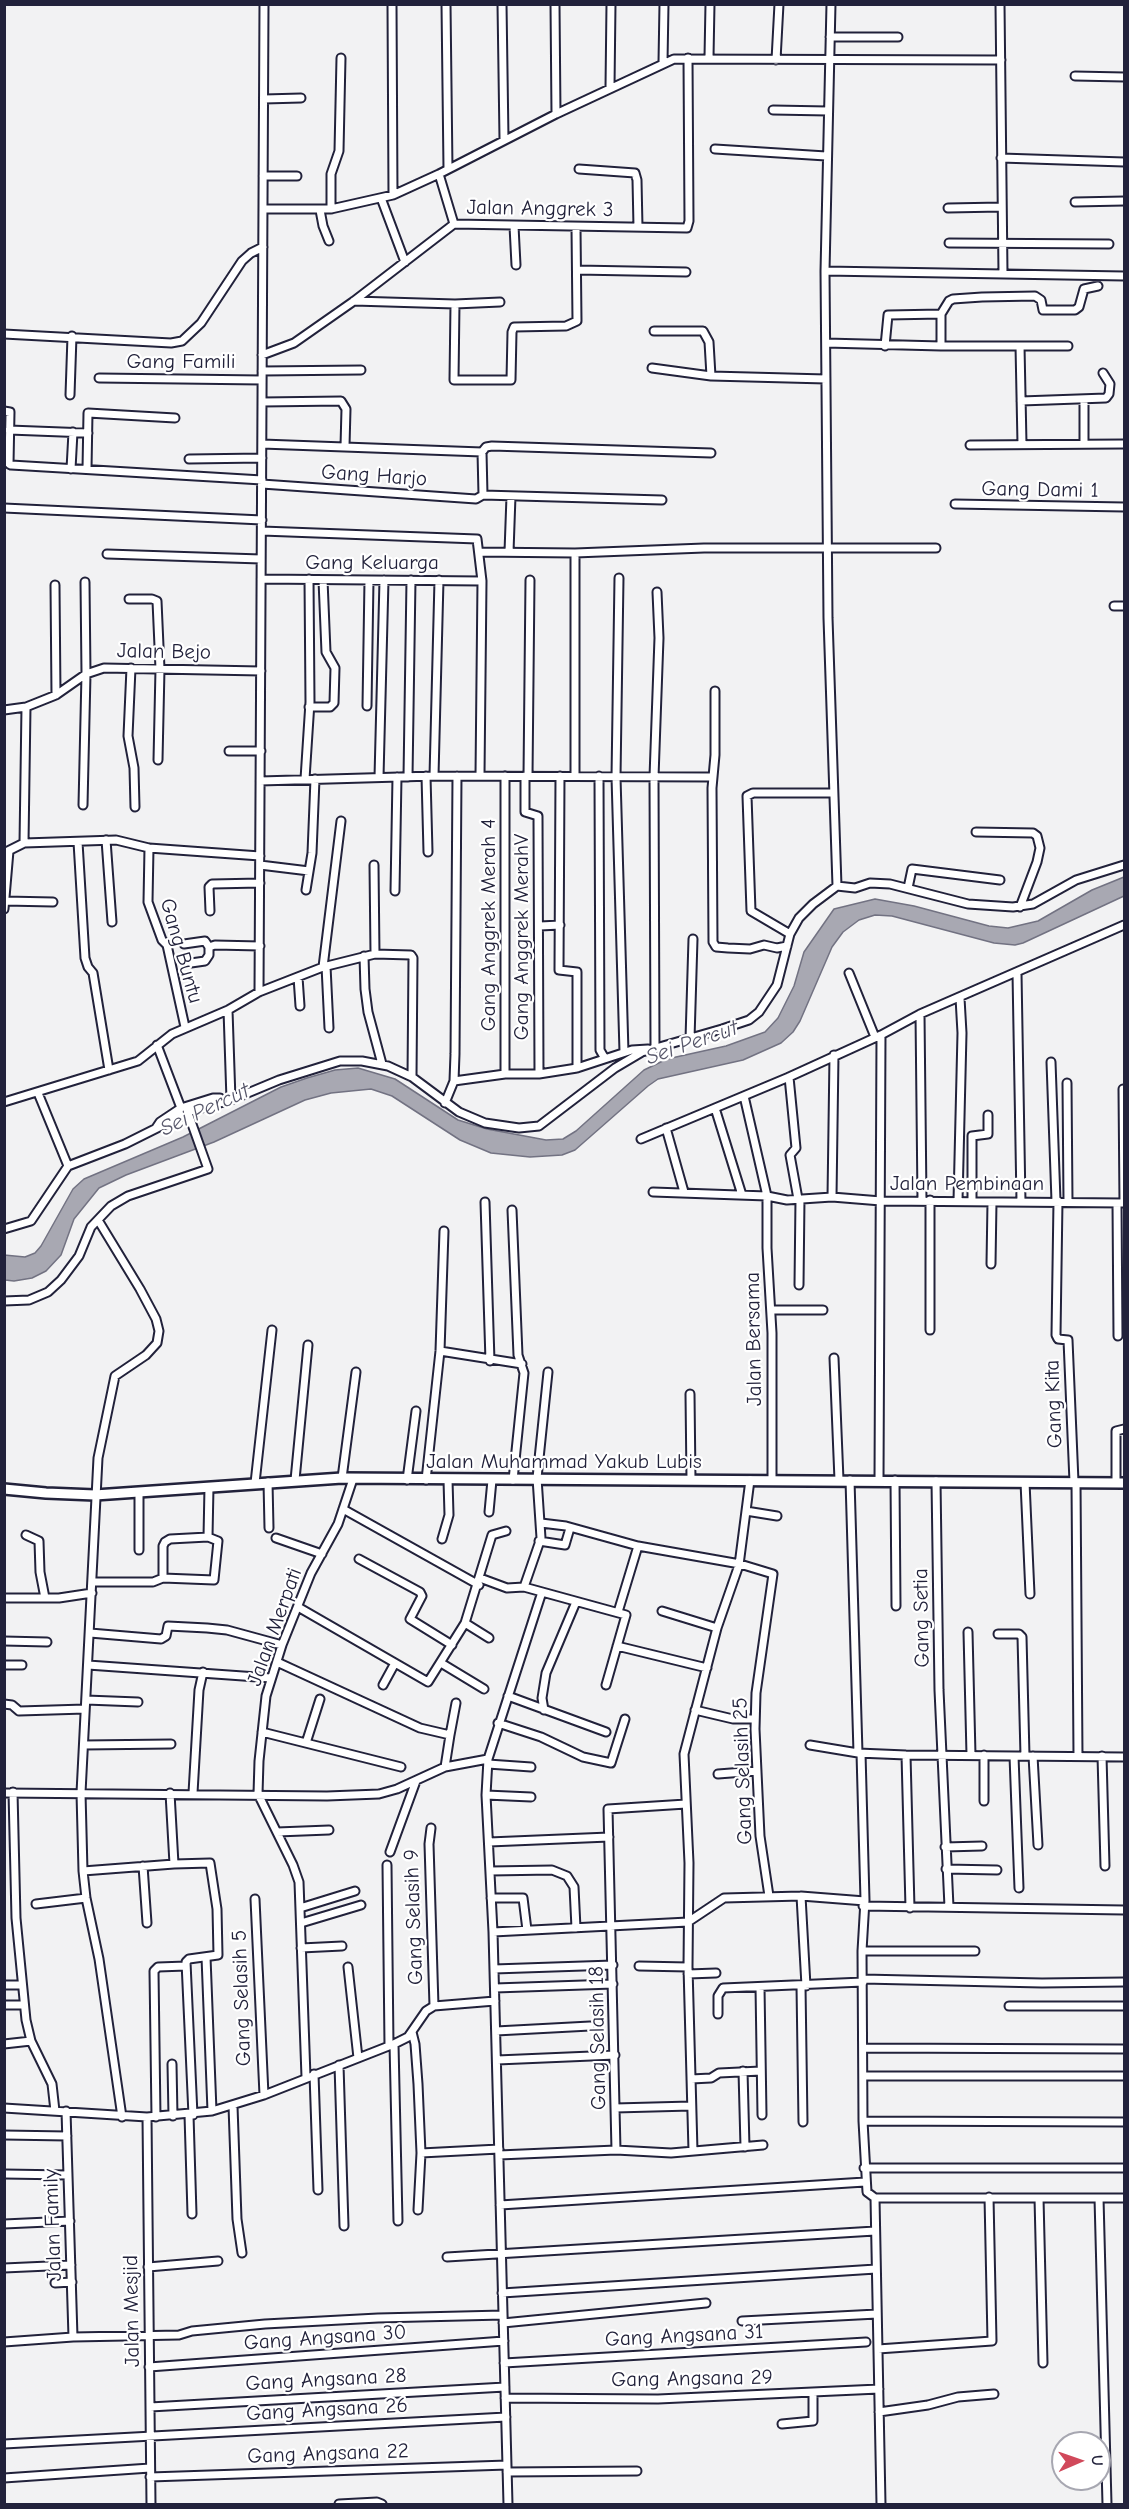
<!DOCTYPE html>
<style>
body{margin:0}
#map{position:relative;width:1129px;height:2509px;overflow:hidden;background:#f2f2f3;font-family:"Comic Neue",sans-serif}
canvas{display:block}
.frame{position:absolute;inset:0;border:6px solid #22223b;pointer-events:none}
.north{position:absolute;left:1051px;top:2431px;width:60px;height:60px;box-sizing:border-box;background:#fff;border:2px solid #a7a7b1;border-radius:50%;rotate:88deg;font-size:16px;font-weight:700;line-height:24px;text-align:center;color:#22223b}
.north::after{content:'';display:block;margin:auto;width:21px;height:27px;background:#d1495b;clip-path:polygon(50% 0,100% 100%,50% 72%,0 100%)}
</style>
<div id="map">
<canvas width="1129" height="2509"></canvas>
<div class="frame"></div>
<div class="north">U</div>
</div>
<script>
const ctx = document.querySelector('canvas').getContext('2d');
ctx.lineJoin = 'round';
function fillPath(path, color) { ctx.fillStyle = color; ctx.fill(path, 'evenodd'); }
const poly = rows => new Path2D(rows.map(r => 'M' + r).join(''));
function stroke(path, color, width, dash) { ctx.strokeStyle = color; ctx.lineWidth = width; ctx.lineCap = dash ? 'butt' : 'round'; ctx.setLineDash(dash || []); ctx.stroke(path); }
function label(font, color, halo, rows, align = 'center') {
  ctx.font = font + ' "Comic Neue",sans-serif'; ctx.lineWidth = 4.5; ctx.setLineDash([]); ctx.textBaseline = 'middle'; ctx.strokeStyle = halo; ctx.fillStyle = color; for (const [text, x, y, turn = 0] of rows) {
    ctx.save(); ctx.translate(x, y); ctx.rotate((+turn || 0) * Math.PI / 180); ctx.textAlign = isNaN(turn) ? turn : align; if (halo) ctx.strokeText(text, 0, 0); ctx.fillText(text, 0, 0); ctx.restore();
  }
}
const water = poly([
 [1124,877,1124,896,1023,943,1015,945,994,943,892,916,875,915,859,920,843,932,832,947,800,1021,793,1032,781,1043,743,1060,658,1079,648,1086,575,1150,562,1155,530,1157,491,1153,460,1140,392,1096,371,1089,331,1093,305,1100,214,1142,126,1175,99,1188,74,1219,61,1255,46,1271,32,1278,14,1281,5,1280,4,1255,25,1257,35,1253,41,1246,73,1189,84,1179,183,1137,281,1087,307,1078,335,1070,358,1068,395,1079,458,1120,487,1129,546,1140,563,1139,576,1131,644,1070,667,1059,726,1046,765,1032,778,1018,794,986,804,952,834,909,875,899,914,906,989,926,1008,928,1038,921,1092,890,1124,877]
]);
fillPath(water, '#a8a8b2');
stroke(water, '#727282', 1.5);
const street = poly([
 [392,4,393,195],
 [446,4,448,169],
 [502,4,504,139],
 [555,4,556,114],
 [831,4,825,271,828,618,837,886,855,888,870,883,890,884,968,904,1013,907,1033,904,1076,880,1124,865],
 [1000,4,1003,273],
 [830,37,898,37],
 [709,57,710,4],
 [776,60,779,4],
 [663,62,664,4],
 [1075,76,1124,77],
 [610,87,611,4],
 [264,99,301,98],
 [773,110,828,111],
 [715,149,826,156],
 [1001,158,1124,162],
 [579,169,635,173,637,180,638,227],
 [439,174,454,224],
 [263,176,297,176],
 [381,198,405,262],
 [1075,202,1124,201],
 [948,208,1001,207],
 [263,209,331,209,393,195,439,174,556,114,674,59,1001,60],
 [331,209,331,174,339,151,341,58],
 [320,210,323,226,329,241],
 [514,226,516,265],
 [949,243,1109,244],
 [577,270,686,272],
 [825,271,1124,276],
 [354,301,455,304,500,302],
 [455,304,454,380,511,380,512,332,514,327,566,326,577,321,576,228],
 [654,331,703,331,709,342,711,376],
 [4,334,171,343,182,341,201,323,242,261,251,253,263,247],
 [826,343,941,346],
 [885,346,888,315,941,314],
 [1020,346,1022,444],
 [1068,346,941,346,941,314,949,301,953,299,982,297,1035,296,1041,300,1043,310,1075,310,1079,307,1084,289,1098,286],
 [262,355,294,343,354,301,454,224,687,228,689,221,688,58],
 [652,368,711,376,826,379],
 [262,371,361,370],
 [99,378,262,380],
 [70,395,72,336],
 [1084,399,1084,444],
 [1021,401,1106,398,1109,394,1110,384,1103,373],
 [262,402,341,401,346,409,345,446],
 [4,411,10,412,9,464,11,465,262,480],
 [9,430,88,433],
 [262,444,482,452,486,447,492,446,711,453],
 [970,445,1124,444],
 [482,452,483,495],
 [189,459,262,458],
 [71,469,73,432],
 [87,469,88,413,175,418],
 [262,484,476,499,483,495],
 [483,495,662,500],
 [955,504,1124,507],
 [4,508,262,520],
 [262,531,477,539,482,581,480,775],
 [479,552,575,553,704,548,936,548],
 [509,552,511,496],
 [107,554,261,559],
 [619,578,616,777,624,1052],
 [261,579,482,581],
 [55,585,56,695],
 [129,599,152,599,157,601,160,669,158,760],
 [1114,606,1124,606],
 [131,668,128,736,134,768,135,807],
 [715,691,715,755,712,788,713,942,716,947,728,948,750,949,764,945,777,948,787,946],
 [367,706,369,580],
 [309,707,330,707,334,703,335,668,326,652,323,580],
 [4,710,26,707,56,695,86,674,104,668,261,671],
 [229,751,261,751],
 [426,776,428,852],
 [434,776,439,580],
 [525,776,525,812,538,816,539,1074],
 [528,776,530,580],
 [560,776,559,970,577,972,577,1068],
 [575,776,575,553],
 [599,776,600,1050,604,1057],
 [379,777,384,580],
 [408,777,411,580],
 [305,779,310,702,309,579],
 [260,781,434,776,712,777],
 [83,805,86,674,85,582],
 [976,832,1033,833,1037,836,1040,848,1037,862,1020,907],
 [106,840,112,922],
 [78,842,85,958,88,967,93,973,109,1070],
 [24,843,26,707],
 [149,848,148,902,162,940,167,945,185,1027],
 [4,853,24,843,116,840,149,848,260,856],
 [260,865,309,871],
 [374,865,375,954],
 [908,888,912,869,1000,880],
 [306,890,312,853,315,779],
 [395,891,397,777],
 [5,901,53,902],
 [4,909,9,851],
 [210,911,209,887,212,884,260,883],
 [540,926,560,925],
 [790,934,751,911,747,796,753,793,833,793],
 [184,944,205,941,209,947],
 [364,956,365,989,368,1012,382,1064],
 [191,963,205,961,209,955,209,947,215,945,260,946],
 [326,966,329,1028],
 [323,967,341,821],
 [849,973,875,1037],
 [1017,973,1021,1202],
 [298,977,300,1006],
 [259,992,264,4],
 [228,1010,231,1100],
 [920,1014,922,1200],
 [690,1039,693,939],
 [157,1045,181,1108],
 [655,1047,654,777,659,638,657,592],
 [1051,1062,1056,1201],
 [505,1074,505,776],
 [789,1077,796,1148,790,1155,798,1199],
 [454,1081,505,1074,539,1074,577,1068,632,1050,648,1049],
 [1067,1083,1068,1201],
 [1123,1089,1124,1203],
 [38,1093,68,1166],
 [744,1096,767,1196,767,1248,772,1333,772,1480],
 [4,1102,138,1061,172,1034,228,1010,259,992,323,967,375,954,411,955,413,958,412,1077],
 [445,1103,454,1081,455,1054,457,776],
 [715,1108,742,1195],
 [156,1128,160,1122,181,1108,213,1098,220,1098,223,1102],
 [666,1128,684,1192],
 [641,1139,789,1077,881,1035,920,1014,1124,925],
 [653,1192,767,1196,787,1200,832,1197,881,1201,1124,1203],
 [832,1197,834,1055],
 [958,1201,962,1033,960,998],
 [972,1201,972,1136,988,1134,988,1115],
 [1058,1201,1056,1335,1058,1339,1068,1340,1074,1482],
 [485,1202,490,1361],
 [1117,1203,1118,1336],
 [512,1210,518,1355,524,1373,513,1480],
 [98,1220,140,1289,156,1319,159,1331,157,1343,146,1355,115,1376,98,1458,81,1793,83,1871,86,1898,99,1959,122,2117],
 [4,1229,31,1221,68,1166,125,1144,191,1111,231,1100,279,1080,340,1061,362,1061,388,1066,412,1077,459,1112,485,1123,519,1128,539,1126,615,1068,642,1052,722,1029,749,1020,759,1012,777,985,790,934,799,918,813,904,837,886],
 [991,1264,992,1202],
 [799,1285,800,1199],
 [4,1301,29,1300,48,1292,61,1280,79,1256,91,1227,111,1206,128,1196,208,1169,188,1113],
 [772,1310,823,1310],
 [930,1330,930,1200],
 [440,1351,522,1364],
 [834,1358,839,1480],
 [690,1394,691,1480],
 [342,1478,356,1372],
 [295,1480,308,1345],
 [407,1480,416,1411],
 [426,1480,440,1351,444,1231],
 [850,1480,858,1753],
 [879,1480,881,1035],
 [895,1480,896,1606],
 [936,1481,939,1690,949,1907],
 [268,1482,269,1528],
 [1025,1482,1030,1594],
 [1076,1482,1078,1756],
 [255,1483,272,1330],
 [1116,1483,1116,1431,1124,1429],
 [139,1493,139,1550],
 [343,1509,479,1585],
 [746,1511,777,1516],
 [489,1512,492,1480],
 [541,1523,566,1526,638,1546,740,1564,773,1574,756,1693,755,1729,760,1836,769,1896],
 [26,1535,39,1541,40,1572,45,1598],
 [276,1538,322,1554],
 [442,1539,449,1515,448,1480],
 [539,1541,565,1545,570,1528],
 [359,1559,420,1592,422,1596,410,1619,452,1645],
 [163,1578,163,1546,165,1542,170,1539,208,1537],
 [480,1578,507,1588,524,1587,626,1615,606,1685],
 [92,1582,153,1582,163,1578,214,1580,218,1541,208,1537,209,1487],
 [524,1587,541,1538,537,1478,548,1372],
 [4,1598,59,1598,92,1593],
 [298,1607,428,1682,465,1623,492,1535,506,1531],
 [662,1611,717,1628],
 [618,1612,638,1546],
 [465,1623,489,1638],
 [968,1632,971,1755],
 [90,1633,161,1639,166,1636,168,1626,207,1628,227,1630,282,1645],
 [998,1634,1019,1634,1022,1637,1025,1756],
 [4,1641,47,1642],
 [617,1646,707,1668],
 [277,1662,420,1728,450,1735,445,1767],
 [441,1663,484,1689],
 [4,1665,22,1665],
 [88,1665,271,1678],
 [383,1685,395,1663],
 [508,1696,606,1732],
 [86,1700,138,1702],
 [4,1704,12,1705,19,1711,85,1709],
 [544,1710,542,1698,546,1673,576,1602],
 [695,1710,733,1719,755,1719],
 [498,1723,541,1737,583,1757,611,1763,625,1719],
 [262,1732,401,1767],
 [450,1735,456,1703],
 [306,1743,320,1699],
 [84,1745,171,1744],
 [810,1745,858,1753,906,1755,1124,1757],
 [861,1753,865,1900,862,1951,863,2121,867,2192,875,2198,1124,2198],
 [906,1755,910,1908],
 [984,1755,984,1801],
 [1014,1756,1019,1888],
 [1033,1756,1038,1845],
 [1102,1756,1105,1866],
 [488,1759,542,1592],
 [488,1764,531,1767],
 [718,1774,757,1771],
 [13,1792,16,1918,26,2020,31,2041,52,2084,55,2111],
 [4,1793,327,1796,379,1794,397,1789,445,1767,488,1759,486,1795,493,1932,508,2504],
 [170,1793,174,1864,210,1863,217,1909,218,1955,189,1959,186,1962,193,2115],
 [193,1793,199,1690,203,1672],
 [486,1795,531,1797],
 [431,1828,429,1844,434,2006],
 [277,1832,329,1830],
 [489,1842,609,1837],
 [945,1847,982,1846],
 [390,1852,416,1781],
 [387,1865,389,2046],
 [143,1866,147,1923],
 [946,1869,997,1870],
 [83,1871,174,1864],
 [490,1871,552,1870,567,1876,574,1887,576,1928],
 [801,1896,806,1986],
 [491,1898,523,1898,527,1930],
 [255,1899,264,2095],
 [36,1904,86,1898],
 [863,1906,1124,1910],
 [300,1908,355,1891],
 [301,1923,361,1905],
 [493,1932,688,1922,724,1898,801,1896,865,1901],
 [301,1948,342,1946],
 [862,1951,975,1951],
 [206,1957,212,2111],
 [639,1966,688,1967],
 [348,1967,358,2058],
 [494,1969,613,1965],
 [688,1974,716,1973],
 [863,1979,1042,1983,1124,1982],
 [4,1985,22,1985],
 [801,1986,803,2122],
 [760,1987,762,2115],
 [495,1988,613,1984],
 [4,2005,24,2005],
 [1009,2006,1124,2006],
 [718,2014,718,1996,723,1988,863,1982],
 [496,2031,590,2026],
 [412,2032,415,2044,418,2084,421,2153,418,2210],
 [4,2044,31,2041],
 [394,2044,398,2221],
 [864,2048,1124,2049],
 [497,2060,615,2055],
 [172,2064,173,2116],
 [339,2065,344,2226],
 [743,2071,745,2147],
 [314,2074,318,2190],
 [863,2076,1124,2076],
 [306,2077,299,1882,293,1865,258,1794,259,1761,266,1696,282,1645,311,1573,338,1524,353,1479],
 [691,2079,711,2078,719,2073,761,2071],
 [233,2106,237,2219,242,2253],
 [4,2108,147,2117,212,2111,264,2095,394,2044,408,2037,426,2011,434,2006,495,2001],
 [615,2108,691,2106],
 [66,2111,73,2337],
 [189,2115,192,2214],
 [147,2117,151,2504],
 [156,2117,154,1971,158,1967,186,1966],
 [863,2121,1124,2122],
 [4,2135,67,2136],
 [616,2150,608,1809,686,1804],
 [693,2151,688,1967,689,1863,684,1754,717,1628,739,1565,750,1480],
 [421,2153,499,2149],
 [499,2155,616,2150,671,2153,763,2145],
 [864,2168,1124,2168],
 [4,2174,68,2175],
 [875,2198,881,2504],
 [1039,2198,1043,2363],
 [1099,2198,1107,2504],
 [500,2205,865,2182],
 [4,2224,70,2221],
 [447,2257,875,2231],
 [148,2267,218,2261],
 [4,2268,71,2265],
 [55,2283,72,2282],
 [502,2293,876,2269],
 [742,2321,877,2314],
 [503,2323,706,2303],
 [4,2342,73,2337,179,2335,192,2331,265,2324,378,2318,503,2315],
 [878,2349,992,2341,989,2197],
 [504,2363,866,2342],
 [149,2367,504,2341],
 [505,2398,658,2399,879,2389],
 [150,2407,505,2387],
 [879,2412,928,2405,958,2397,994,2394],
 [782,2424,813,2421,813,2392],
 [4,2444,506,2417],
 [507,2472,637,2471],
 [150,2477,507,2465],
 [4,2478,150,2468],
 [339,2504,377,2502,382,2504]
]);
const secondary = poly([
 [4,1489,46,1493,95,1495,342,1478,1124,1483]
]);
stroke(street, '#22223b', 11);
stroke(secondary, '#22223b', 14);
stroke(street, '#fff', 7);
stroke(secondary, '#fff', 9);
label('21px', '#22223b', '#fff', [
 ["Jalan Anggrek 3",540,209,1],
 ["Gang Famili",181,362],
 ["Gang Harjo",374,476,4],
 ["Gang Dami 1",1040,490,1],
 ["Gang Keluarga",372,563],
 ["Jalan Bejo",164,652,1],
 ["Gang Anggrek Merah 4",489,925,-90],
 ["Gang Anggrek MerahV",522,937,-90],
 ["Gang Buntu",181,951,74],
 ["Jalan Pembinaan",967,1184],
 ["Jalan Bersama",754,1339,-91],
 ["Gang Kita",1054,1404,-92],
 ["Jalan Muhammad Yakub Lubis",564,1462],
 ["Gang Setia",922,1618,-91],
 ["Jalan Merpati",275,1627,-70],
 ["Gang Selasih 25",743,1771,-92],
 ["Gang Selasih 9",414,1917,-92],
 ["Gang Selasih 5",242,1998,-92],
 ["Gang Selasih 18",598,2038,-91],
 ["Jalan Family",53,2225,-92],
 ["Jalan Mesjid",132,2311,-91],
 ["Gang Angsana 31",684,2336,-3],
 ["Gang Angsana 30",325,2338,-4],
 ["Gang Angsana 29",692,2379,-1],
 ["Gang Angsana 28",326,2380,-3],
 ["Gang Angsana 26",327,2410,-3],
 ["Gang Angsana 22",328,2454,-2]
]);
label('italic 22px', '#58586b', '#fff', [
 ["Sei Percut",692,1043,-19],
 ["Sei Percut",205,1110,-25]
]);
</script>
